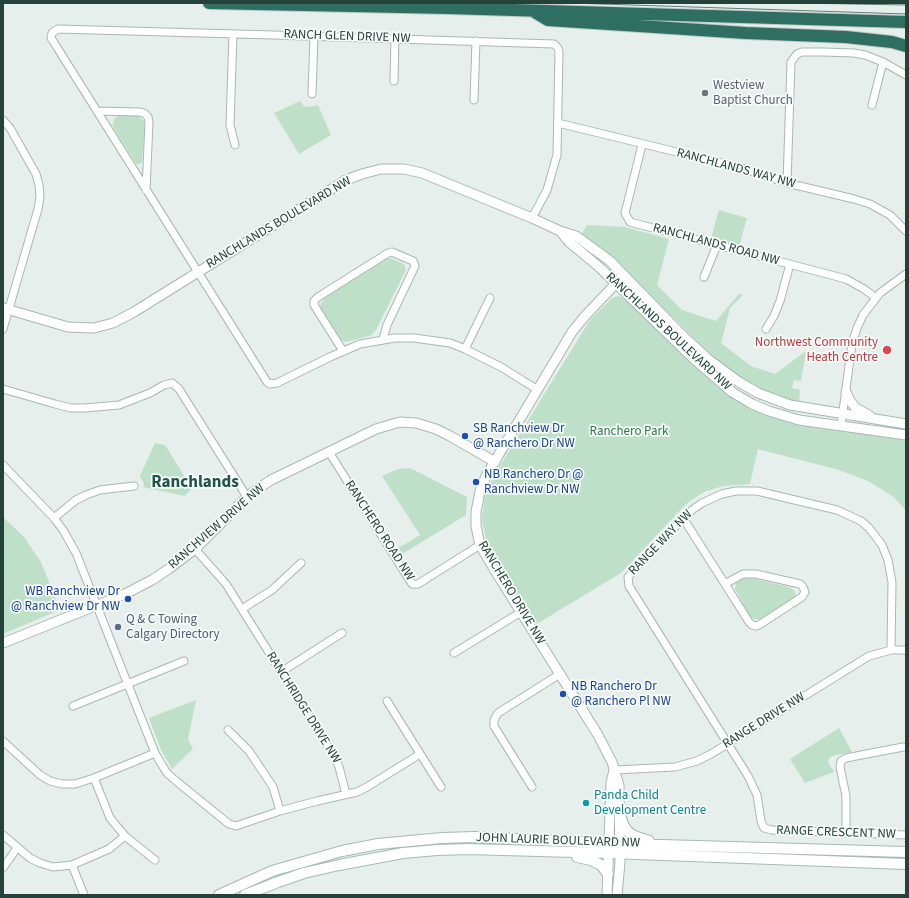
<!DOCTYPE html>
<style>
body{margin:0}
#map{position:relative;width:909px;height:898px;overflow:hidden;background:#e6efeb;font-family:"Source Sans 3",sans-serif}
canvas{display:block}
.frame{position:absolute;inset:0;border:4px solid #24423a;pointer-events:none}
</style>
<div id="map">
<canvas width="909" height="898"></canvas>
<div class="frame"></div>
</div>
<script>
const ctx = document.querySelector('canvas').getContext('2d');
ctx.lineJoin = 'round';
function fillPath(path, color) { ctx.fillStyle = color; ctx.fill(path, 'evenodd'); }
const poly = rows => new Path2D(rows.map(r => 'M' + r).join(''));
function stroke(path, color, width, dash) { ctx.strokeStyle = color; ctx.lineWidth = width; ctx.lineCap = dash ? 'butt' : 'round'; ctx.setLineDash(dash || []); ctx.stroke(path); }
function label(font, color, halo, rows, align = 'center') {
  ctx.font = font + ' "Source Sans 3",sans-serif'; ctx.lineWidth = 3.5; ctx.setLineDash([]); ctx.textBaseline = 'middle'; ctx.strokeStyle = halo; ctx.fillStyle = color; for (const [text, x, y, turn = 0] of rows) {
    ctx.save(); ctx.translate(x, y); ctx.rotate((+turn || 0) * Math.PI / 180); ctx.textAlign = isNaN(turn) ? turn : align; if (halo) ctx.strokeText(text, 0, 0); ctx.fillText(text, 0, 0); ctx.restore();
  }
}
fillPath(poly([
 [300,101,304,106,309,107,318,105,331,135,299,154,274,113],
 [118,116,138,116,144,121,145,125,142,162,140,164,137,164,135,162,113,127,113,123,115,118],
 [719,210,747,218,739,246,711,238],
 [587,225,625,227,669,239,657,285,682,310,716,321,739,294,743,295,730,308,721,343,751,366,775,374,806,351,801,381,794,380,792,388,800,390,799,403,754,387,716,359,602,249,581,235],
 [390,258,404,264,406,270,376,330,372,335,346,342,341,340,322,311,320,305,325,297,385,259],
 [618,296,627,300,697,368,719,388,735,400,765,415,809,426,906,440,906,511,894,497,868,481,839,470,758,449,750,484,723,486,704,492,686,504,621,573,535,625,487,545,482,520,485,492,501,464,590,320,612,298],
 [155,443,165,445,192,488,185,496,143,487,144,484,140,476],
 [410,468,467,497,466,515,399,556,395,550,420,535,382,476,398,469],
 [3,517,24,537,41,562,60,610,3,634],
 [744,578,752,578,789,587,794,590,796,594,794,598,761,619,754,619,750,616,735,589,736,583],
 [196,700,188,739,193,749,172,769,161,750,149,718],
 [839,728,852,752,832,756,828,760,829,764,834,772,805,783,790,759]
]), '#bfe0c8');
const minor = poly([
 [233,34,230,125,235,145],
 [394,81,395,39],
 [312,94,314,36],
 [474,100,476,41],
 [872,105,883,62],
 [97,111,139,112,144,113,148,117,149,122,146,190],
 [3,120,10,128,36,174,39,185,40,197,38,209,3,329],
 [558,123,742,168,787,183,854,199,870,204,890,215,906,231],
 [642,145,625,213,630,222,846,279,864,289,876,298],
 [787,183,791,62,797,54,802,52,823,52,854,53,865,55,883,62,906,75],
 [532,218,547,190,557,155,559,52,558,48,554,44,273,35,58,29,52,33,51,38,53,41,267,382,270,384,277,383,330,357,360,344,395,338,414,338,450,343,465,349,501,367,538,390],
 [704,277,717,245],
 [766,329,774,316,780,301,790,264],
 [465,349,490,298],
 [343,351,314,305,314,301,318,297,388,253,392,252,413,261,415,266,387,325,383,339],
 [3,389,55,404,71,408,85,408,119,405,150,393,164,385,172,383,179,389,247,497],
 [841,426,852,344,857,328,863,315,880,293,906,274],
 [329,452,412,584,418,584,480,545],
 [3,465,54,518,63,530,76,553,155,753,162,765,167,773,176,781,229,824,236,826,280,811,317,801,357,792,367,787,420,754],
 [54,518,76,500,86,495,100,490,134,486],
 [683,518,725,584,749,622,752,625,756,626,759,625,802,597,805,592,803,587,800,584,756,574,743,574,725,584],
 [195,549,226,584,334,756,339,767,346,794],
 [242,609,272,590,301,563],
 [891,650,892,582,888,560,882,545,869,528,861,521,837,510,757,491,736,491,722,494,702,503,692,510,654,548,628,577,629,586,748,776,757,795,761,821,764,828,772,830,906,835],
 [454,653,521,612],
 [281,672,342,633],
 [387,701,441,787],
 [73,706,184,661],
 [228,730,249,751,273,787,280,811],
 [3,741,40,775,50,781,62,784,75,784,94,778,155,753],
 [614,770,675,767,697,761,711,754,869,656,891,650,906,650],
 [532,787,494,726,494,720,498,713,560,674],
 [846,833,846,796,840,767,841,761,846,758,903,747],
 [3,835,30,858,40,863,53,867,72,865,109,849,125,836,110,818,94,778],
 [125,836,155,860],
 [72,865,84,895],
 [3,868,17,848]
]);
const tertiary = poly([
 [560,231,569,242,598,266,693,358,732,392,752,404,769,411,799,420,906,435],
 [3,308,68,327,94,328,113,323,134,312,346,180,362,174,381,169,404,169,422,173,532,218,560,231,576,236,610,261,678,331,708,359,739,382,758,393,790,405,906,424],
 [846,392,850,401,856,408,870,416],
 [3,643,125,594,152,580,170,568,195,549,247,497,259,488,271,480,376,429,400,422,416,423,436,429,450,436,495,462],
 [607,895,611,783,614,770],
 [617,895,620,862,619,785,612,762,598,735,494,569,480,545,476,526,476,512,480,491,486,476,572,332,585,316,624,275]
]);
const secondary = poly([
 [620,815,623,824,627,831,634,836,649,841],
 [577,857,591,860,601,865,608,874],
 [219,895,272,871,342,851,378,844,442,838,475,837,626,844,906,852],
 [245,895,278,882,304,873,339,865,403,853,437,850,468,849,609,853,906,864]
]);
const motorway = poly([
 [209,3,448,8,906,22],
 [533,11,548,20,746,33,846,37,892,42,906,46]
]);
stroke(minor, '#a8b8b2', 9);
stroke(tertiary, '#a8b8b2', 11);
stroke(secondary, '#a4bbb3', 12);
stroke(motorway, '#c2cac8', 14);
stroke(minor, '#fff', 7);
stroke(tertiary, '#fff', 9);
stroke(secondary, '#fff', 10);
stroke(motorway, '#2f6f62', 12);
stroke(poly([
 [571,3,906,14],
 [798,3,906,5]
]), '#5f7d75', 1);
for (const [x, y, r, color] of [
 [705,93,4,"#6b7280"],
 [887,350,5,"#e0444e"],
 [465,436,4,"#1a4fb4"],
 [476,482,4,"#1a4fb4"],
 [128,599,4,"#1a4fb4"],
 [118,627,4,"#5c6f8a"],
 [563,694,4,"#1a4fb4"],
 [586,803,4,"#0f9aa8"]
]) { const dot = new Path2D(); dot.arc(x, y, r, 0, 2 * Math.PI); ctx.fillStyle = color; ctx.fill(dot); stroke(dot, '#f7fbf9', 1.5); }
label('13px', '#24423a', '#f7fbf9', [
 ["RANCH GLEN DRIVE NW",347,37,2],
 ["RANCHLANDS WAY NW",736,169,15],
 ["RANCHLANDS BOULEVARD NW",279,223,-31],
 ["RANCHLANDS ROAD NW",716,245,15],
 ["RANCHLANDS BOULEVARD NW",668,332,43],
 ["RANCHVIEW DRIVE NW",217,527,-41],
 ["RANCHERO ROAD NW",379,531,57],
 ["RANGE WAY NW",661,543,-46],
 ["RANCHERO DRIVE NW",511,593,59],
 ["RANCHRIDGE DRIVE NW",303,708,58],
 ["RANGE DRIVE NW",764,721,-32],
 ["RANGE CRESCENT NW",836,833,2],
 ["JOHN LAURIE BOULEVARD NW",558,841,2]
]);
label('13px', '#5b616d', '#f7fbf9', [
 ["Westview",713,86],
 ["Baptist Church",713,101]
], 'left');
label('13px', '#be3a42', '#f7fbf9', [
 ["Northwest Community",878,343],
 ["Heath Centre",878,358]
], 'right');
label('13px', '#164399', '#f7fbf9', [
 ["SB Ranchview Dr",473,429],
 ["@ Ranchero Dr NW",473,444],
 ["NB Ranchero Dr @",484,475],
 ["Ranchview Dr NW",484,490],
 ["WB Ranchview Dr",120,592,"right"],
 ["@ Ranchview Dr NW",120,607,"right"],
 ["NB Ranchero Dr",571,687],
 ["@ Ranchero Pl NW",571,702]
], 'left');
label('13px', '#2d7a4b', '#f7fbf9', [
 ["Ranchero Park",629,432]
]);
label('13px', '#4e5e75', '#f7fbf9', [
 ["Q & C Towing",126,620],
 ["Calgary Directory",126,635]
], 'left');
label('13px', '#0d838f', '#f7fbf9', [
 ["Panda Child",594,796],
 ["Development Centre",594,811]
], 'left');
label('bold 17px', '#1f5548', '#f7fbf9', [
 ["Ranchlands",195,483]
]);
</script>
